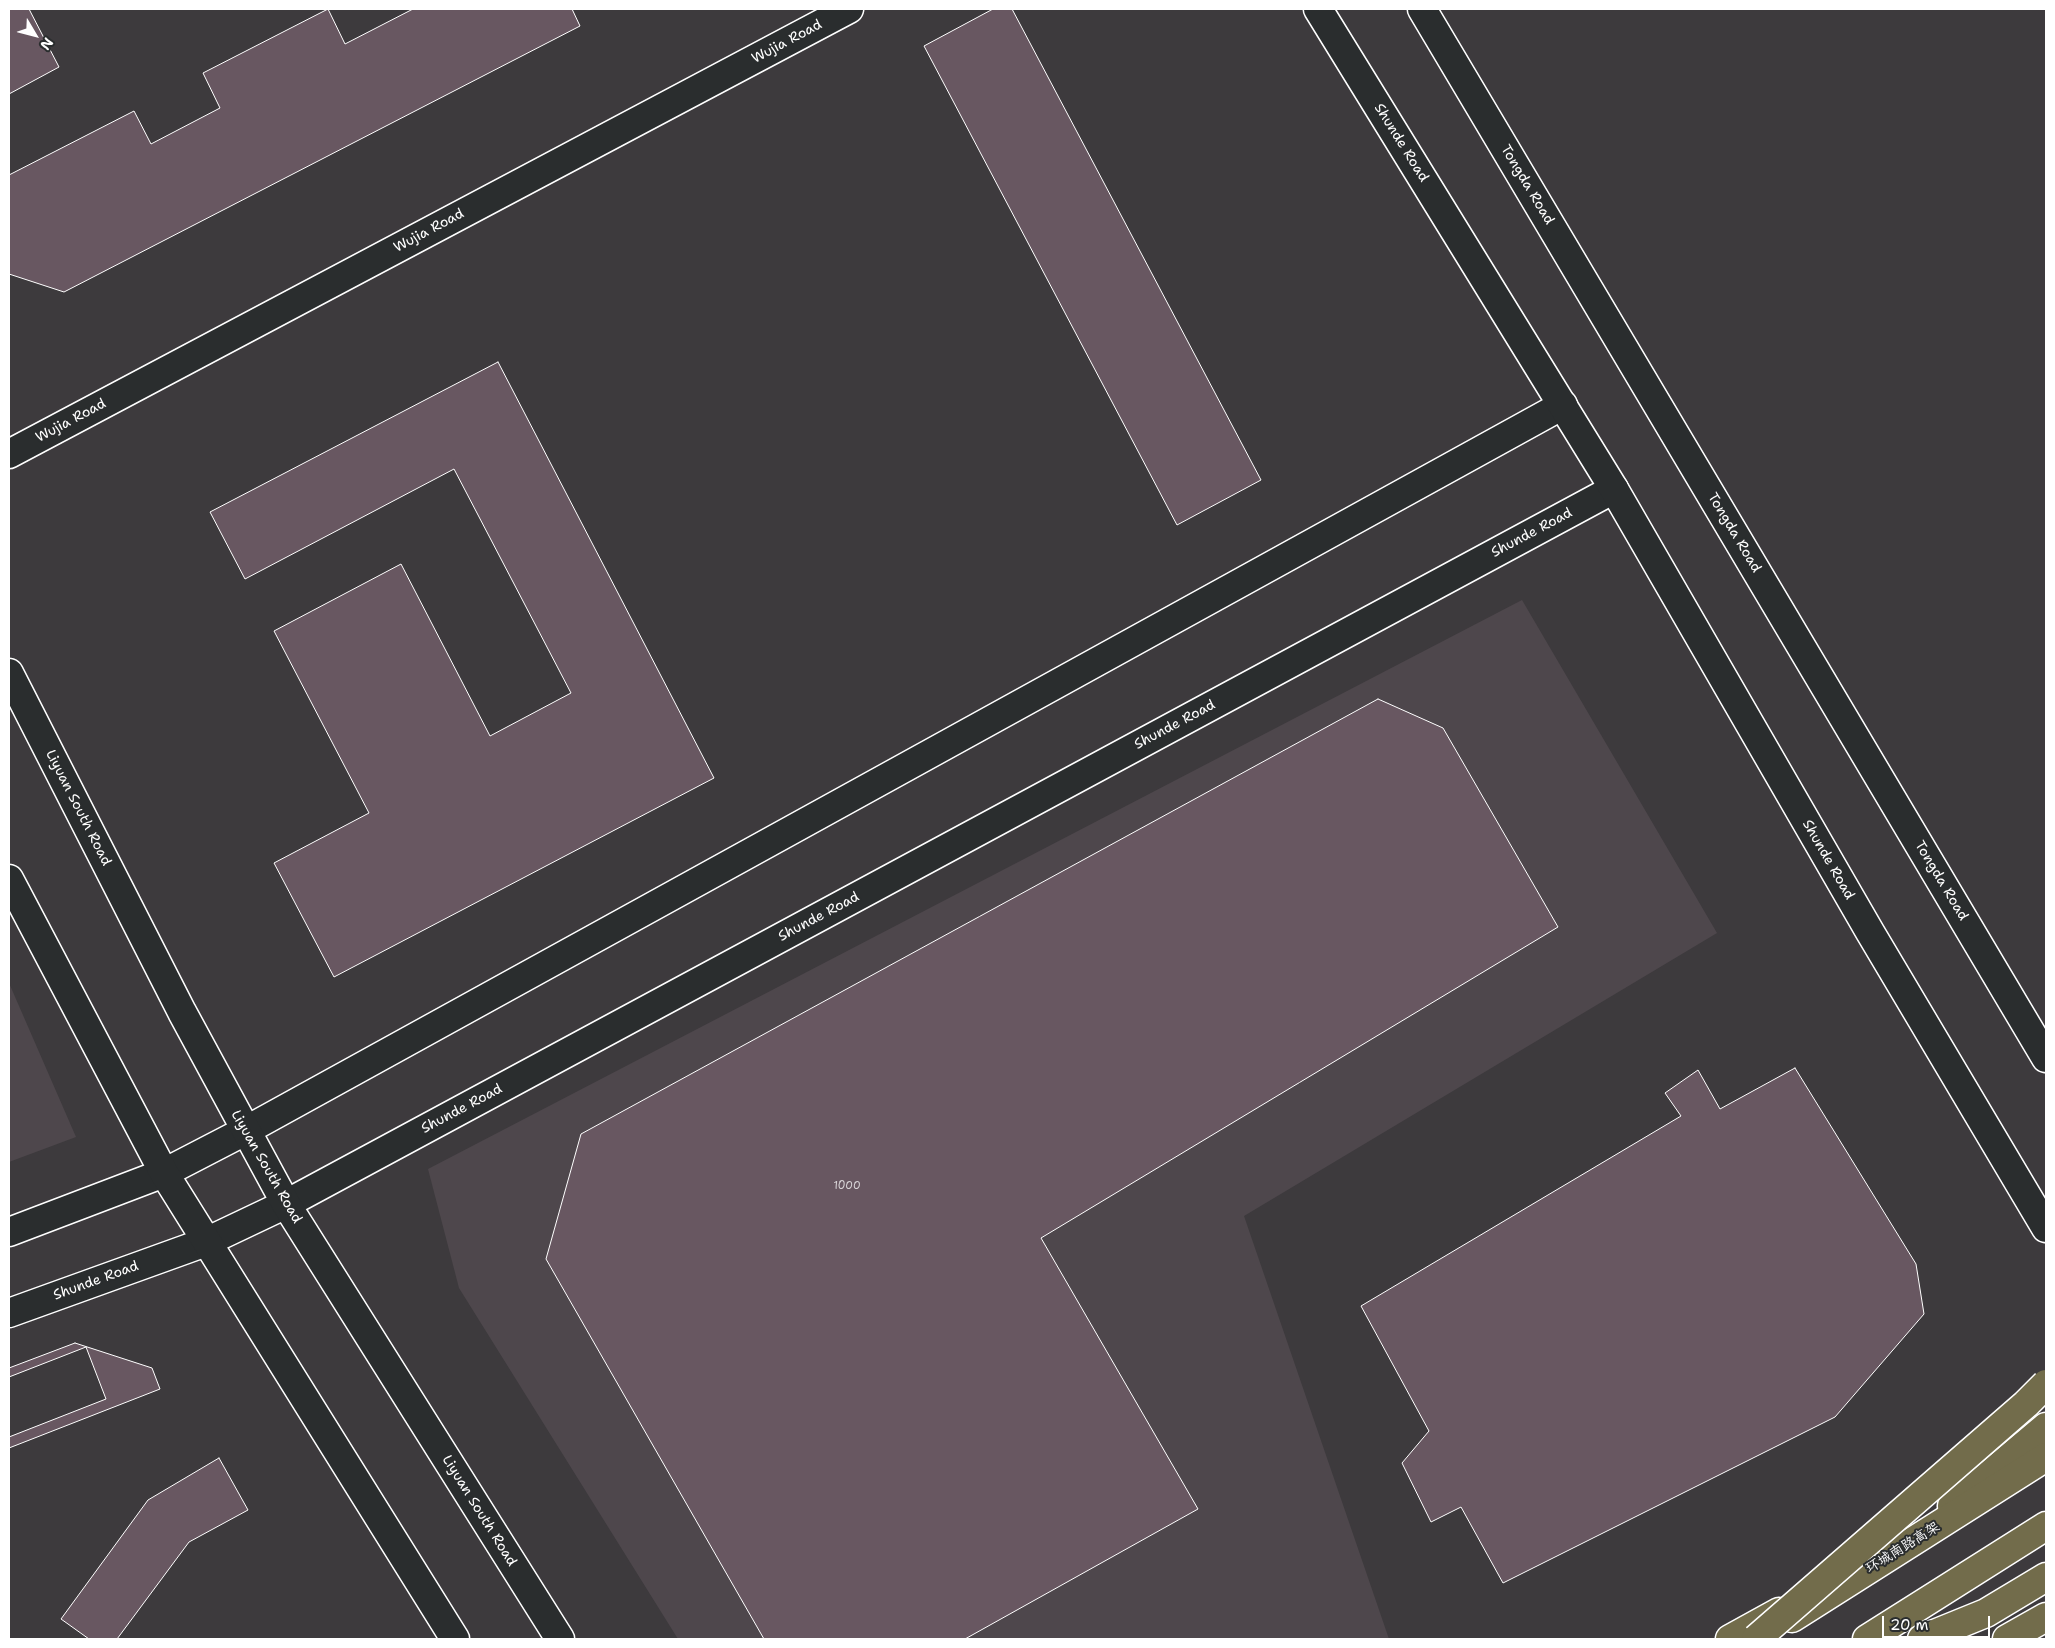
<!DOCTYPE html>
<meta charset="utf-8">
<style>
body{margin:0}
#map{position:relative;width:2055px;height:1648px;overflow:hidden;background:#3d3a3d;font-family:"Shantell Sans",sans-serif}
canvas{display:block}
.frame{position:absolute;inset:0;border:10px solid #fff;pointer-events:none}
.north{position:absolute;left:10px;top:10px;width:50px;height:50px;-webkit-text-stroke:4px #2a2d2e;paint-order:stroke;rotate:127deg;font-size:14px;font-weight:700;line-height:20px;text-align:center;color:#fff}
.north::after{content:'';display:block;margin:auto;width:18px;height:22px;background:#fff;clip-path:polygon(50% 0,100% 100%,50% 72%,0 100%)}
.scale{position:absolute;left:1882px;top:1616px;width:108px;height:22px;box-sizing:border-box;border:2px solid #fff;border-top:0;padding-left:6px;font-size:15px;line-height:18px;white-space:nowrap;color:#fff;-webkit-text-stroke:4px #2a2d2e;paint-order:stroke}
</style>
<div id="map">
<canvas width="2055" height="1648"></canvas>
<div class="frame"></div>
<div class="north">N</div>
<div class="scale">20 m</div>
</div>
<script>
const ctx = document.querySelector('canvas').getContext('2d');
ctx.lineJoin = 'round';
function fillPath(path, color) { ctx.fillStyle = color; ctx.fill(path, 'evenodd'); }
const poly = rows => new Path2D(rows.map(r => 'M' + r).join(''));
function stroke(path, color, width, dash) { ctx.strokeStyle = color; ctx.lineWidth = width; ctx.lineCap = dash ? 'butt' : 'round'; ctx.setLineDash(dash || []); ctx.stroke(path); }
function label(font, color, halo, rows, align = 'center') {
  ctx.font = font + ' "Shantell Sans","LXGW WenKai TC",sans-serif'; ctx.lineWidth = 4; ctx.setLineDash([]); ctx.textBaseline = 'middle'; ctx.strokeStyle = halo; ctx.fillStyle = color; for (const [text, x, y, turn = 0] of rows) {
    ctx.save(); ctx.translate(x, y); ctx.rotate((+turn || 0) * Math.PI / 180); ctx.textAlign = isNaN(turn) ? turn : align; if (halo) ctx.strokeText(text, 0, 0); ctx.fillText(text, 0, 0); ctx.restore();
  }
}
fillPath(poly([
 [1522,600,1717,933,1244,1216,1389,1639,678,1639,459,1288,428,1169],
 [9,983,76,1137,9,1162]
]), '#4e474c');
const building = poly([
 [9,9,29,9,59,67,9,94,9,9],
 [328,9,345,44,413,9,572,9,580,26,64,292,9,274,9,175,134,111,151,144,220,108,203,73,328,9],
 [993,9,1012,9,1261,480,1177,525,924,46,993,9],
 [498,362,714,778,334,977,274,863,369,813,274,631,401,564,490,736,571,693,454,469,245,579,210,512,498,362],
 [1378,699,1443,728,1558,927,1041,1238,1198,1509,965,1639,764,1639,546,1259,581,1134,1378,699],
 [1795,1068,1916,1264,1924,1314,1835,1417,1503,1583,1461,1507,1431,1522,1402,1463,1429,1431,1361,1306,1681,1116,1665,1093,1698,1070,1720,1109,1795,1068],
 [75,1343,152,1368,160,1389,9,1448,9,1368,75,1343],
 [86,1347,106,1399,9,1437,9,1377,86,1347],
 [219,1458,248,1510,189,1542,117,1639,89,1639,61,1619,148,1500,219,1458]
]);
fillPath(building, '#685761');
stroke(building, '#fff', 1);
const street = poly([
 [9,454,849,9],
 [9,1232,164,1173,245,1131,1563,405],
 [9,1313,206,1242,286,1204,1614,489]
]);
const secondary = poly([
 [1318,9,1614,489,1870,932,2046,1228],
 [1422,9,2046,1058],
 [9,673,182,1012,286,1204,560,1639],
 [9,879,164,1173,455,1639]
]);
const primary = poly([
 [1952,1506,2046,1427],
 [1730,1639,1779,1612],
 [2007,1639,2046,1617]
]);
const highway = poly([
 [1792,1618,2046,1457],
 [1867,1639,2046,1526],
 [1922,1639,1986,1613,2046,1577]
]);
stroke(street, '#fff', 31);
stroke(secondary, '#fff', 31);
stroke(primary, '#fff', 31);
stroke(highway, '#fff', 31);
stroke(street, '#2a2d2e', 28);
stroke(secondary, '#2a2d2e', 28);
stroke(primary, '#726c4b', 28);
stroke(highway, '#726c4b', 28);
const highwayBridge = poly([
 [1756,1639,2026,1404,2046,1384]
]);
stroke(highwayBridge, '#fff', 31, []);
stroke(highwayBridge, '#726c4b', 28);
label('11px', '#d9d5d8', null, [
 ["1000",847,1186]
]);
label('14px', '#fff', '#2a2d2e', [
 ["Wujia Road",787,42,-28],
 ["Shunde Road",1401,143,58],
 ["Tongda Road",1527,185,59],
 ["Wujia Road",429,231,-28],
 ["Wujia Road",71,421,-28],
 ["Shunde Road",1532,533,-28],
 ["Tongda Road",1734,533,59],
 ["Shunde Road",1175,725,-28],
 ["Liyuan South Road",78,808,63],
 ["Shunde Road",1828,860,60],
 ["Tongda Road",1941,881,59],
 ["Shunde Road",819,917,-28],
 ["Shunde Road",462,1109,-28],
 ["Liyuan South Road",266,1167,60],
 ["Shunde Road",96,1281,-20],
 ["Liyuan South Road",479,1511,58],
 ["环城南路高架",1903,1548,-32]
]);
</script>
